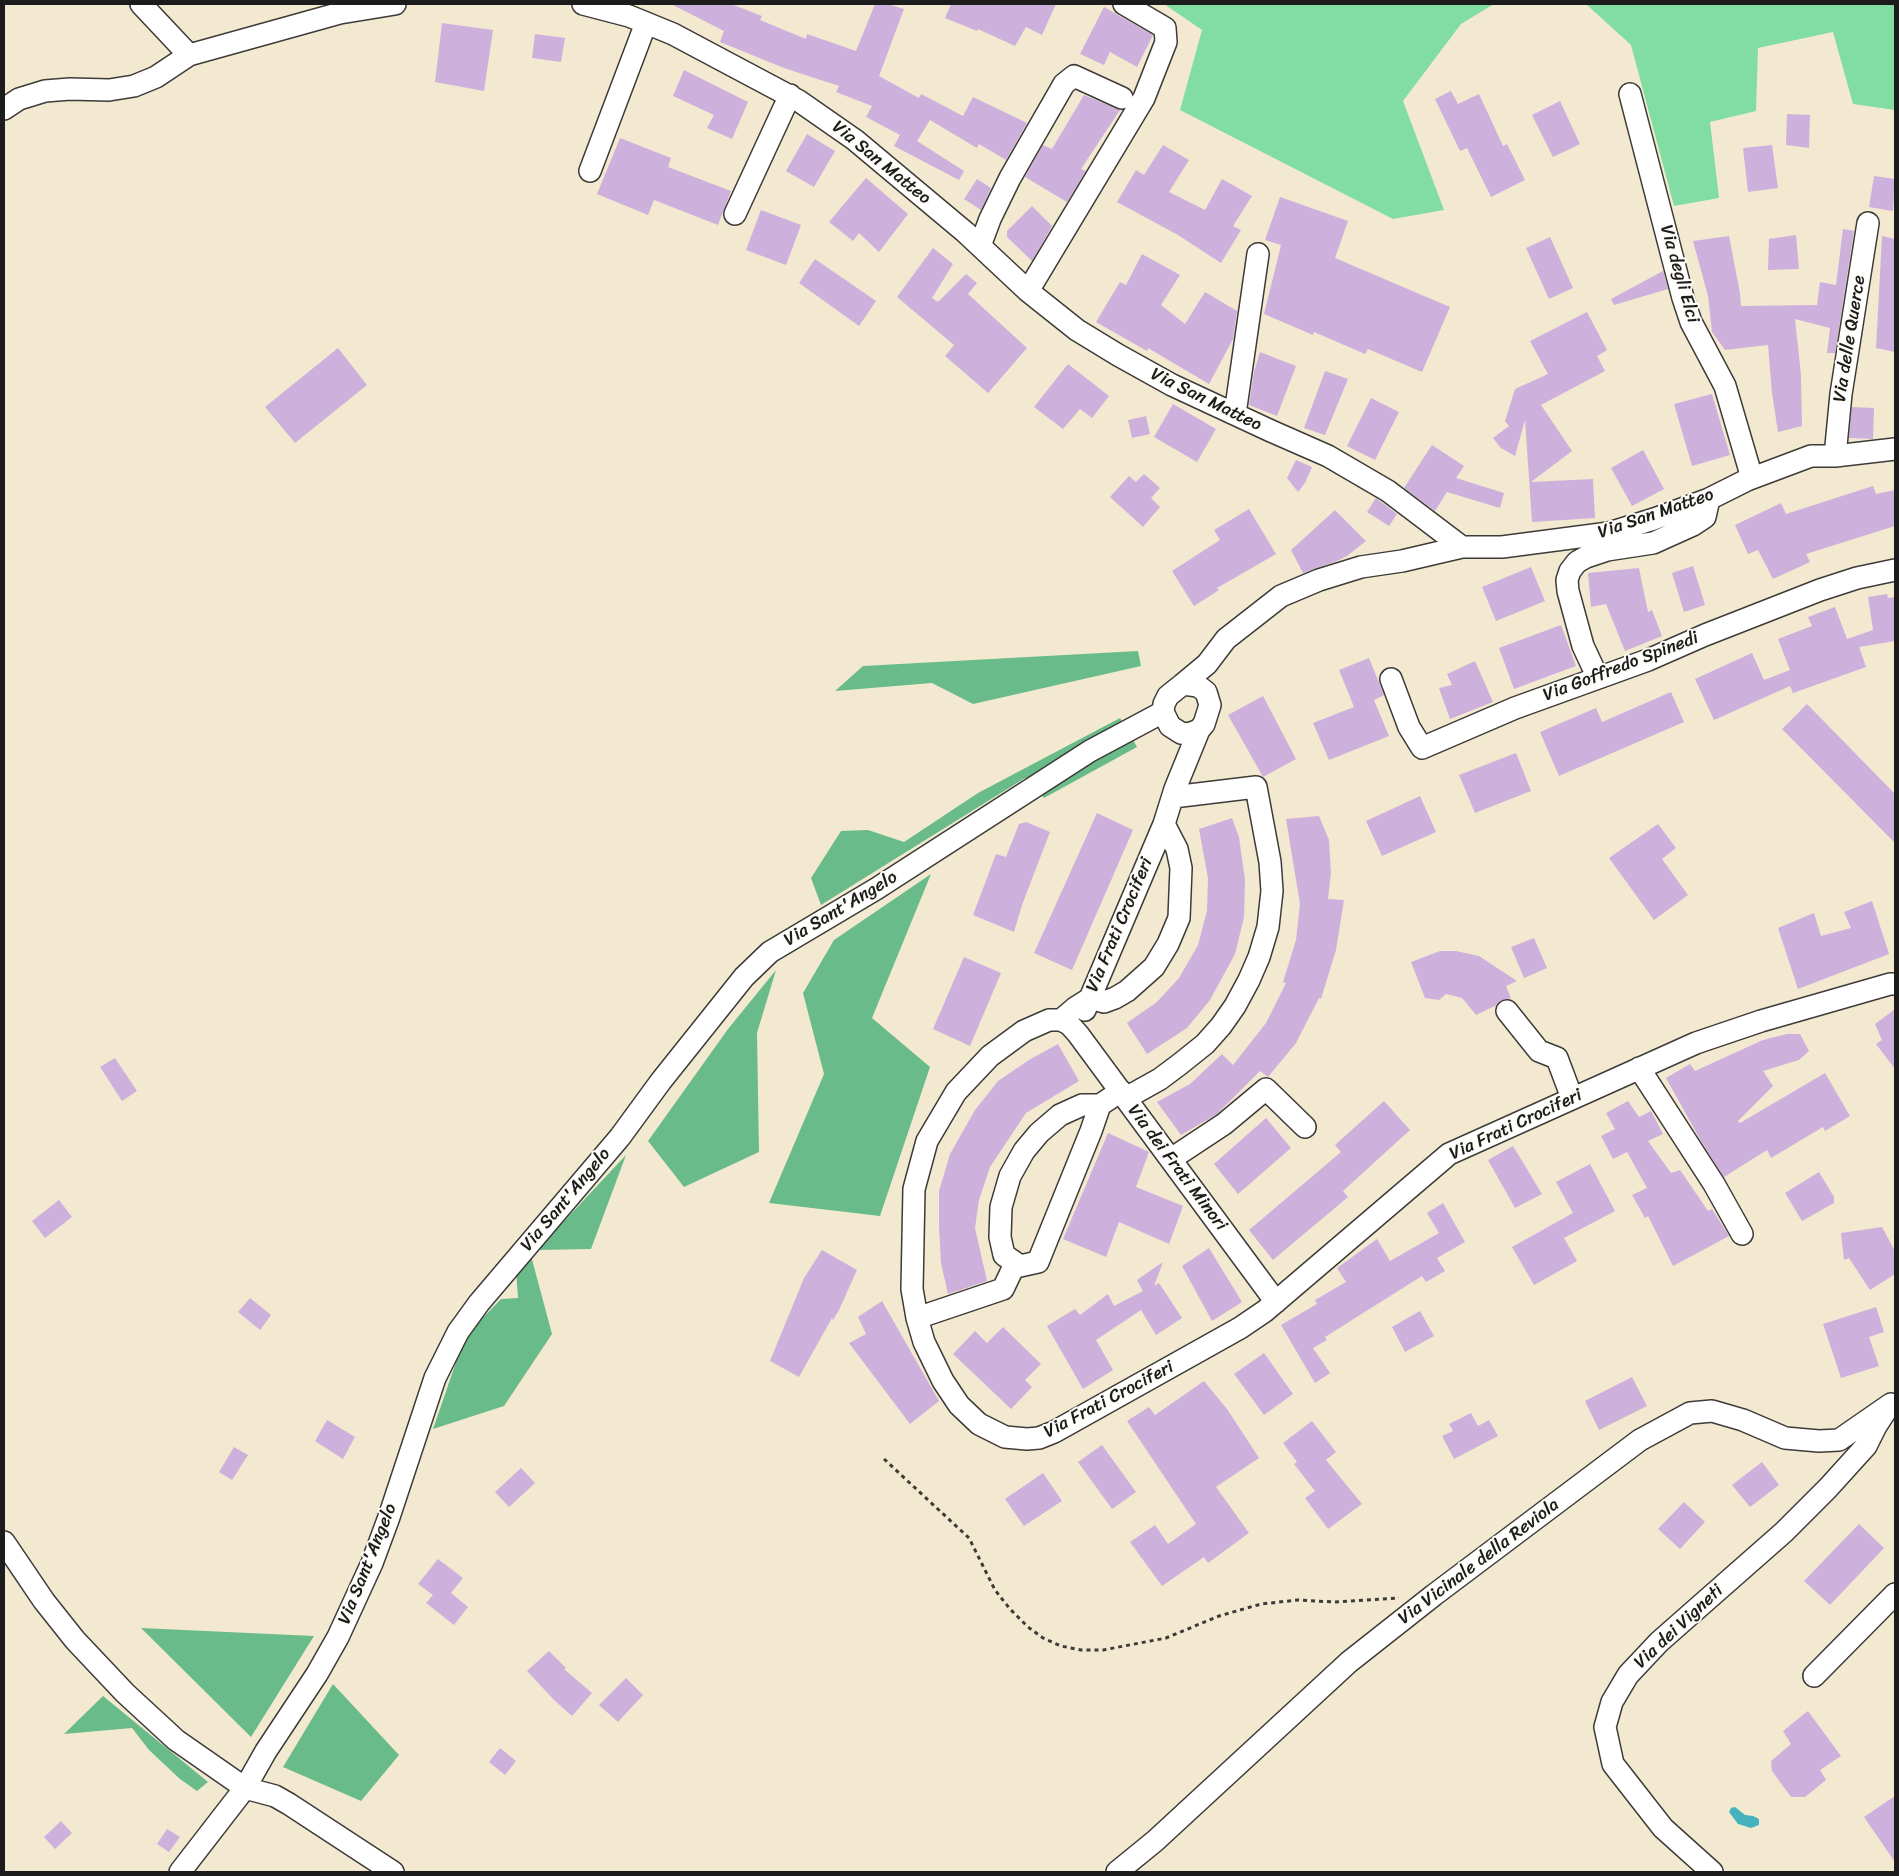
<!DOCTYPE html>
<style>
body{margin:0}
#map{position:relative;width:1899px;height:1876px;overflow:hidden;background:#f3e9d1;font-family:Sriracha,sans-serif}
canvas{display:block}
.frame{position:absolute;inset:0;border:5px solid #1c1c1c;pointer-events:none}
</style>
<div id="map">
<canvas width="1899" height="1876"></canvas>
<div class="frame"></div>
</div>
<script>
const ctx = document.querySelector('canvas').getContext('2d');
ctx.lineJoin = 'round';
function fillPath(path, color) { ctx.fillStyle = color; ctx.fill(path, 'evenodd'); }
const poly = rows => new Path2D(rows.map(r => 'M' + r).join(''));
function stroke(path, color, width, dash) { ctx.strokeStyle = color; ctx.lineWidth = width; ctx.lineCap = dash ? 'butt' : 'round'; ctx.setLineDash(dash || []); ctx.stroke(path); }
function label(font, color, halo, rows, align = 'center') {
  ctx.font = font + ' Sriracha,sans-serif'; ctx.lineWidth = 4; ctx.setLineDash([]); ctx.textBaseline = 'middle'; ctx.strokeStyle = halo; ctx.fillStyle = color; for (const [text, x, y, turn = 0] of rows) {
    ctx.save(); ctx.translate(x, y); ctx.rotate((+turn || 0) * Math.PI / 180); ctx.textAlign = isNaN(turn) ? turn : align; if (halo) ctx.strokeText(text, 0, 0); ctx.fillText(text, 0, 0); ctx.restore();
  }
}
fillPath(poly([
 [1164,4,1494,4,1461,24,1403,101,1444,210,1393,219,1180,110,1202,30],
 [1586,4,1895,4,1895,110,1853,104,1833,32,1758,48,1756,111,1710,122,1719,198,1674,206,1631,45]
]), '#82dda3');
fillPath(poly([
 [1138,651,1141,666,973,704,932,683,835,691,863,666],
 [1120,718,1137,747,1044,798,1025,778,821,905,811,878,841,831,868,830,904,842,978,793],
 [931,874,872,1018,930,1067,880,1216,769,1203,824,1074,803,993,834,940],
 [776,970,757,1033,759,1152,684,1187,648,1141,728,1029],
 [626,1155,591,1249,537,1250],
 [530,1252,552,1334,504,1406,433,1429,465,1336,501,1299,518,1298,516,1270],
 [141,1628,314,1636,251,1737],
 [333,1684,399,1755,361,1801,283,1767],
 [103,1696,208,1782,197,1791,180,1779,149,1750,132,1728,64,1734]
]), '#69bc89');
fillPath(poly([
 [1735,1807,1745,1815,1753,1816,1759,1819,1759,1825,1751,1828,1738,1824,1729,1812,1731,1808]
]), '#44b3bd');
fillPath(poly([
 [671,4,731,4,762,16,760,20,806,39,807,34,856,51,875,4,887,4,904,9,879,76,919,98,921,94,963,116,973,97,1027,123,1006,160,979,144,977,148,930,120,917,141,964,171,959,180,894,146,900,135,866,117,872,106,836,92,839,86,784,68,720,42,724,31],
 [951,4,1056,4,1042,35,1026,27,1015,46,978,29,977,31,945,18],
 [1104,7,1153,35,1137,67,1110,52,1104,65,1080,54],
 [442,23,493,30,484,91,435,82],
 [535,34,565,38,561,62,532,58],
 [684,70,748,102,732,139,707,128,714,115,673,96],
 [1451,91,1458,104,1479,94,1503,146,1507,144,1525,180,1491,197,1467,148,1460,151,1435,99],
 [1084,95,1120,110,1081,169,1086,171,1067,202,1025,177,1043,145,1052,149],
 [1560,101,1580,144,1553,157,1532,115],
 [1787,114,1810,115,1809,148,1786,145],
 [807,134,835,151,814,187,786,171],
 [620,138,671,158,668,167,731,191,718,225,654,200,648,215,597,194],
 [1163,145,1189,160,1169,192,1205,210,1222,179,1252,196,1233,226,1241,230,1221,263,1178,235,1117,202,1136,170,1144,175],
 [1772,145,1778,188,1748,192,1743,148],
 [1874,176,1895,179,1893,211,1869,207],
 [866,178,908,214,879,252,859,233,853,241,829,222],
 [977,179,991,188,981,210,964,199],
 [1280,197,1348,221,1335,258,1450,307,1422,372,1368,349,1365,354,1314,332,1313,335,1264,314,1281,245,1265,240],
 [1032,206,1052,226,1032,261,1007,237,1007,231],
 [761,210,801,225,786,265,746,250],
 [1843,229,1854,231,1835,353,1827,353,1830,328,1795,319,1801,375,1802,426,1778,432,1772,393,1768,345,1725,350,1712,332,1708,296,1693,241,1729,236,1740,293,1741,306,1817,305,1820,282,1836,285],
 [1796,235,1799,269,1768,270,1769,239],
 [1882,236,1895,239,1895,352,1876,348],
 [1550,237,1573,288,1549,299,1526,248],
 [933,248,953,264,932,298,938,302,966,274,977,283,968,294,1027,348,988,393,945,356,954,345,897,297],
 [1142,254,1180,275,1161,305,1185,324,1205,292,1237,311,1233,339,1209,384,1148,348,1147,351,1096,322,1120,282,1126,285],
 [815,259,876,301,859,326,799,283],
 [1663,271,1668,289,1614,305,1611,299],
 [1587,312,1607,350,1597,356,1605,371,1541,405,1572,451,1531,482,1593,479,1595,518,1532,522,1525,420,1515,456,1501,448,1493,438,1509,426,1505,421,1515,389,1548,374,1530,341],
 [338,348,367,385,295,443,265,407],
 [1260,352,1296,366,1277,416,1249,405,1254,372],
 [1068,364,1109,396,1092,418,1080,409,1063,429,1034,407],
 [1325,371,1348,379,1325,435,1304,428],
 [1712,394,1730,455,1692,466,1674,404],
 [1371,398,1399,412,1375,460,1347,446],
 [1173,404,1216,429,1197,462,1154,437],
 [1852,407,1874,408,1873,439,1849,438],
 [1146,416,1150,434,1132,438,1128,420],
 [1432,445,1464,466,1456,478,1504,493,1500,508,1447,492,1435,511,1404,488],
 [1643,450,1664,489,1632,506,1611,468],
 [1296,460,1312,467,1305,483,1298,492,1287,478],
 [1144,474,1160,488,1151,498,1160,507,1143,527,1110,497,1129,476,1136,482],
 [1873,486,1876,494,1895,490,1895,526,1806,554,1810,562,1773,579,1758,550,1748,554,1735,525,1781,503,1786,514],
 [1376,498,1397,514,1389,526,1367,512],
 [1249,509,1276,554,1217,588,1219,590,1194,606,1172,571,1220,540,1214,530],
 [1335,510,1366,541,1347,556,1337,561,1303,573,1291,550],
 [1693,566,1705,605,1684,612,1672,573],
 [1531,567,1545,601,1496,621,1482,587],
 [1639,568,1648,612,1652,610,1662,636,1625,651,1606,604,1591,607,1588,573],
 [1887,594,1888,598,1895,597,1895,641,1859,647,1866,667,1793,693,1790,686,1714,720,1695,679,1752,653,1764,680,1790,670,1778,639,1812,626,1808,617,1835,607,1847,639,1873,630,1868,597],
 [1561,625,1576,666,1514,689,1499,648],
 [1369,658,1384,695,1374,700,1389,736,1329,760,1313,723,1354,707,1339,670],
 [1475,661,1493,702,1450,719,1439,688,1452,685,1447,674],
 [1671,692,1684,722,1559,776,1540,732,1596,708,1602,722],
 [1263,696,1296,759,1263,777,1228,715],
 [1807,704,1895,794,1895,843,1782,729],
 [1516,753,1531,791,1475,813,1459,775],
 [1420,796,1436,832,1382,856,1366,821],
 [1097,813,1133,830,1072,970,1034,953],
 [1319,816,1329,840,1331,873,1328,899,1344,900,1336,950,1321,999,1319,998,1296,1043,1268,1077,1260,1071,1217,1114,1181,1135,1157,1102,1190,1084,1222,1054,1233,1065,1266,1023,1286,983,1283,982,1296,940,1300,904,1286,819],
 [1232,818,1239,837,1245,880,1244,917,1235,954,1210,1000,1187,1028,1147,1054,1127,1023,1157,1002,1179,978,1198,945,1207,911,1208,878,1199,829],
 [1026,822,1050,832,1022,905,1014,932,973,915,996,854,1006,857,1019,824],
 [1658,824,1676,848,1662,859,1688,895,1654,920,1609,858],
 [1872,901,1889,954,1798,989,1778,928,1814,913,1821,936,1851,928,1844,912],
 [1534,938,1547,968,1524,978,1511,947],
 [1440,951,1456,951,1479,956,1517,981,1506,986,1511,998,1500,1001,1497,1005,1476,1015,1462,998,1446,994,1439,1000,1425,998,1411,962],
 [964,957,1001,973,970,1046,933,1029],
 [1895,1009,1895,1069,1876,1044,1882,1040,1875,1024],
 [1787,1034,1800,1034,1809,1051,1799,1060,1763,1071,1773,1086,1738,1121,1740,1123,1825,1073,1850,1116,1825,1131,1823,1127,1771,1158,1767,1150,1724,1177,1701,1141,1666,1078,1690,1064,1695,1071,1763,1040],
 [1058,1044,1079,1081,1026,1113,990,1167,979,1200,975,1228,987,1281,948,1294,941,1263,939,1227,939,1191,950,1154,975,1110,998,1081,1029,1060],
 [115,1058,137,1091,122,1101,100,1067],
 [1384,1101,1410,1130,1343,1191,1348,1197,1273,1260,1249,1230,1341,1152,1335,1145],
 [1628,1101,1639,1117,1651,1111,1663,1134,1648,1141,1671,1173,1680,1170,1708,1211,1712,1209,1729,1236,1673,1266,1648,1216,1645,1218,1632,1195,1647,1188,1627,1152,1613,1159,1601,1136,1615,1129,1606,1113],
 [1266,1118,1291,1148,1238,1194,1214,1164],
 [1108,1133,1149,1152,1136,1187,1183,1206,1169,1244,1119,1222,1106,1257,1063,1239],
 [1513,1146,1542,1194,1515,1208,1488,1160],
 [1590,1164,1615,1211,1564,1238,1577,1261,1534,1285,1512,1247,1573,1213,1556,1182],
 [1819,1172,1834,1197,1834,1203,1802,1221,1785,1193],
 [59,1200,72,1217,45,1238,32,1221],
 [1443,1203,1465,1242,1437,1258,1445,1271,1426,1282,1422,1276,1325,1337,1327,1340,1313,1348,1330,1373,1315,1383,1281,1325,1317,1304,1315,1300,1346,1282,1337,1268,1377,1239,1390,1261,1439,1233,1427,1213],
 [1882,1227,1895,1251,1895,1274,1870,1290,1849,1258,1844,1260,1841,1233],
 [1209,1248,1242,1302,1212,1321,1182,1266],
 [822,1250,857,1270,839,1310,833,1320,832,1318,799,1377,770,1361,804,1278],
 [1163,1262,1154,1286,1159,1283,1182,1318,1156,1335,1141,1310,1096,1340,1113,1370,1083,1389,1047,1326,1075,1309,1080,1315,1108,1294,1114,1306,1143,1291,1137,1280],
 [250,1298,271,1315,260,1330,238,1312],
 [882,1301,939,1401,910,1424,849,1343,866,1334,858,1317],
 [1876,1307,1884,1332,1869,1337,1879,1366,1841,1378,1823,1324],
 [1420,1311,1434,1336,1405,1352,1392,1327],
 [1003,1327,1041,1364,1025,1380,1032,1387,1011,1409,953,1354,975,1331,987,1343],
 [1264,1353,1293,1394,1264,1415,1234,1374],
 [1632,1377,1647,1406,1599,1430,1585,1401],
 [1204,1381,1227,1409,1259,1458,1216,1487,1249,1533,1208,1563,1204,1557,1162,1586,1130,1542,1155,1525,1168,1544,1196,1524,1127,1421,1149,1407,1155,1415],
 [1471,1413,1478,1426,1489,1420,1498,1436,1454,1459,1442,1436,1453,1431,1449,1424],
 [327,1420,355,1437,343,1459,315,1441],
 [1312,1421,1336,1452,1326,1460,1362,1504,1328,1529,1305,1498,1315,1491,1294,1464,1297,1462,1283,1443],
 [1102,1445,1136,1492,1112,1509,1078,1462],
 [234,1447,248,1455,232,1480,219,1472],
 [1762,1462,1779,1485,1750,1507,1732,1485],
 [521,1468,535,1483,509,1507,495,1492],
 [1043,1473,1062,1501,1024,1526,1005,1499],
 [1684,1502,1705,1522,1680,1549,1658,1529],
 [1859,1524,1884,1548,1830,1605,1804,1581],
 [438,1559,463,1578,451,1593,468,1607,454,1625,426,1603,433,1595,418,1584],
 [549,1651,566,1668,564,1669,592,1693,572,1716,555,1701,527,1671],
 [626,1678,643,1695,618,1722,599,1705],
 [1808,1711,1841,1756,1820,1770,1826,1780,1805,1797,1791,1797,1772,1771,1771,1761,1791,1744,1783,1731],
 [500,1748,516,1761,505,1775,489,1762],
 [1895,1796,1895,1862,1864,1817],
 [61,1821,72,1833,55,1849,44,1837],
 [167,1829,180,1837,169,1852,157,1844]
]), '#cdb0dc');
const minor = poly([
 [141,4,189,55,340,13,395,4],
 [583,4,629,16,673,34,799,101,855,140,965,232,1028,291,1077,330,1118,355,1172,385,1271,431,1328,456,1388,491,1462,547,1502,547,1609,533,1654,519,1709,499,1747,480,1811,456,1835,456,1895,449],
 [1630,94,1683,298,1691,322,1725,386,1752,478],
 [4,109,19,99,45,91,70,89,109,90,134,86,156,77,189,55],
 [590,171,646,23],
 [735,214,790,95],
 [980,246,990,219,1010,178,1064,84,1074,76,1122,98],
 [1028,291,1144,98,1166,42,1165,28,1124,4],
 [1235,414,1258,254],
 [1835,456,1841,394,1868,223],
 [1598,678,1583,646,1568,591,1567,580,1570,571,1577,562,1586,557,1607,550,1653,543,1693,525,1705,517,1709,499],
 [1391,679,1409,727,1422,748,1515,708,1648,660,1705,635,1820,590,1857,578,1895,570],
 [1183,684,1207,664,1226,639,1281,596,1319,580,1361,567,1402,561,1462,547],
 [1183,684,1198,686,1206,692,1210,705,1204,724,1199,730,1188,734,1181,733,1170,726,1163,712,1164,704,1168,696,1183,684],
 [1091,998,1075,1008,1061,1020,1049,1020,1024,1031,990,1056,956,1092,927,1141,914,1189,912,1289,917,1318,924,1342,943,1381,959,1405,979,1424,1005,1437,1027,1439,1039,1438,1054,1432,1240,1328,1265,1311,1449,1154,1696,1043,1761,1021,1890,984,1895,984],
 [1091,998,1104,1002,1115,998,1127,991,1154,967,1168,944,1179,918,1181,868,1177,849,1164,824],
 [1085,1010,1164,824,1175,789,1199,730],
 [1507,1011,1539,1051,1557,1058,1572,1098],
 [1061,1020,1069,1024,1078,1034,1276,1302],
 [1639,1068,1714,1184,1742,1234],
 [1126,1098,1160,1079,1180,1064,1205,1044,1221,1026,1235,1006,1249,980,1259,957,1268,927,1272,891,1270,862,1256,787,1173,797],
 [1100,1105,1082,1105,1060,1115,1039,1133,1024,1151,1010,1176,1001,1207,1000,1237,1004,1255,1020,1266,1038,1262,1091,1131,1100,1105,1121,1091],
 [1171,1159,1224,1124,1266,1089,1305,1127],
 [917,1318,1003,1289,1015,1264],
 [4,1542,44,1601,75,1640,125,1693,176,1740,245,1788,275,1796,289,1804,393,1872],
 [1814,1676,1895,1594],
 [180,1872,245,1788,266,1751,317,1674,338,1637,372,1563,389,1517,435,1378,458,1332,479,1303,620,1137,661,1081,744,977,770,952,876,889,1090,751,1163,712],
 [1117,1872,1155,1841,1349,1662,1434,1595,1640,1440,1690,1413,1712,1411,1743,1420,1785,1438,1819,1441,1839,1440,1891,1404],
 [1712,1872,1663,1828,1613,1764,1605,1727,1612,1702,1628,1675,1659,1642,1784,1532,1828,1488,1866,1446,1876,1426,1885,1412]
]);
stroke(minor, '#3c3b37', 24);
stroke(poly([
 [884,1459,969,1538,995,1590,1010,1609,1028,1627,1043,1638,1061,1646,1081,1650,1103,1650,1166,1638,1219,1616,1261,1604,1298,1600,1334,1602,1399,1598]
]), '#3c3b37', 3, [4, 4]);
stroke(minor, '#fff', 21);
label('18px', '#1c1c1c', '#fdfcf7', [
 ["Via San Matteo",881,163,39],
 ["Via degli Elci",1679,274,74],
 ["Via delle Querce",1850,339,-81],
 ["Via San Matteo",1206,400,26],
 ["Via San Matteo",1656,514,-19],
 ["Via Goffredo Spinedi",1621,667,-21],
 ["Via Sant'Angelo",841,909,-31],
 ["Via Frati Crociferi",1120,925,-67],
 ["Via Frati Crociferi",1516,1125,-25],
 ["Via dei Frati Minori",1177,1168,53],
 ["Via Sant'Angelo",566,1200,-50],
 ["Via Frati Crociferi",1109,1400,-28],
 ["Via Vicinale della Reviola",1479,1562,-37],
 ["Via Sant'Angelo",368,1564,-68],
 ["Via dei Vigneti",1679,1627,-43]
]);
</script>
